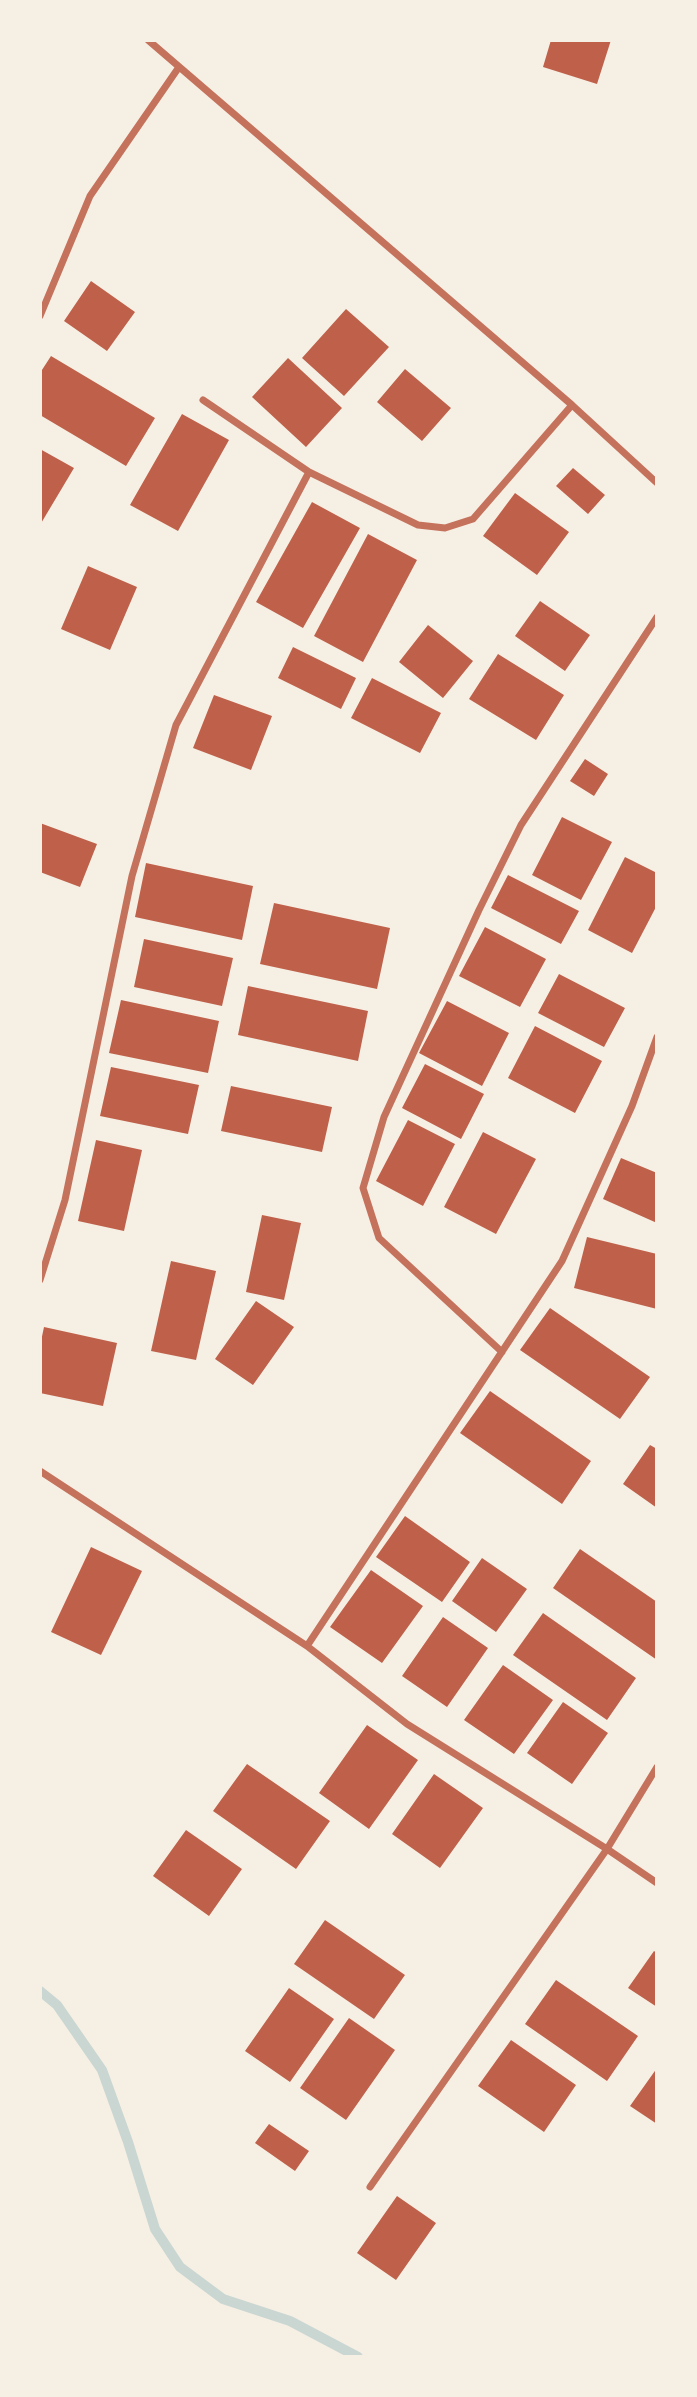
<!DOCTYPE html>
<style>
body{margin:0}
#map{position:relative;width:697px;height:2397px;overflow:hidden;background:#f6efe4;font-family:"Alegreya Sans",sans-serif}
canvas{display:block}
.frame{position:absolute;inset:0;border:42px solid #f6efe4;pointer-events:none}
</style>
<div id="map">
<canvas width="697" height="2397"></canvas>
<div class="frame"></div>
</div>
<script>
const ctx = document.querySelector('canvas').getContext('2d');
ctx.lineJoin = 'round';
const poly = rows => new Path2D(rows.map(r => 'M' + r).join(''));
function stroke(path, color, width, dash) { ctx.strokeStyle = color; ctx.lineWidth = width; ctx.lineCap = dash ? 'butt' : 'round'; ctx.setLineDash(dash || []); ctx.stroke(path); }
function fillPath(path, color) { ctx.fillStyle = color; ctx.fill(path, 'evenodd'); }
stroke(poly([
 [40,1991,57,2005,102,2070,128,2142,155,2229,180,2267,223,2299,290,2321,358,2357]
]), '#c9d6d2', 10);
fillPath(poly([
 [551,40,611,40,597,84,543,67],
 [91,281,135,312,107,351,64,321],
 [346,309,389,347,344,396,302,358],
 [51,356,155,418,126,466,40,415,40,373],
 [288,358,342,408,306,447,252,397],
 [405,369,451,408,422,441,377,402],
 [182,414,229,440,178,531,130,505],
 [40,449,74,468,40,525],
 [573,468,605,495,588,514,556,486],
 [515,493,569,532,537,575,483,536],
 [312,502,360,528,303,628,256,602],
 [368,534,417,560,363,662,314,636],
 [88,566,137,587,110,650,61,629],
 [540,601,590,635,565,671,515,636],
 [428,625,473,661,443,698,399,662],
 [293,647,356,678,341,709,278,678],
 [498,654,564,695,536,740,469,699],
 [372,678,441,713,420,753,351,718],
 [214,695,272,716,251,770,193,748],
 [585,759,608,774,594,796,570,781],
 [562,817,612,842,581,900,532,875],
 [40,823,97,844,80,887,40,872],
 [625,857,657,873,657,905,632,953,588,930],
 [146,863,253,886,242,940,135,917],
 [508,875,579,911,561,944,491,908],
 [274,903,390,928,377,989,260,964],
 [485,927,546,959,520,1007,459,976],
 [144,939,233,958,222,1006,134,987],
 [559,974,625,1008,604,1047,538,1013],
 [248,986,368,1011,358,1061,238,1035],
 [121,1000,219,1021,208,1073,109,1053],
 [447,1001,509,1033,482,1086,419,1053],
 [535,1026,602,1061,575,1113,508,1078],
 [425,1064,484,1094,461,1139,402,1108],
 [111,1067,199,1085,188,1134,100,1116],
 [231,1086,332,1107,322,1152,221,1131],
 [408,1120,455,1144,423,1206,376,1181],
 [483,1132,536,1159,496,1234,444,1207],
 [96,1140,142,1150,124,1231,78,1221],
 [621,1158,657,1173,657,1223,603,1199],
 [262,1215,301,1223,284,1300,246,1292],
 [587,1237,657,1254,657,1309,574,1288],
 [171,1261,216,1271,196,1360,151,1351],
 [256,1301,294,1327,253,1385,215,1359],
 [550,1308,650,1377,620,1419,520,1350],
 [44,1327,117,1343,103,1406,40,1393,40,1346],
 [490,1391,591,1461,562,1504,460,1433],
 [650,1445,657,1449,657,1508,623,1484],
 [405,1516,470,1562,442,1602,376,1557],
 [91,1547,142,1571,101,1655,51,1632],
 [580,1549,657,1602,657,1660,553,1588],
 [482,1558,527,1589,496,1632,452,1601],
 [371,1570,423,1606,382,1663,330,1627],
 [543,1613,636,1678,607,1720,513,1655],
 [443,1617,488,1648,447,1707,402,1676],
 [503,1665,553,1700,514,1754,464,1720],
 [563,1702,608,1733,572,1784,527,1753],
 [367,1725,418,1760,369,1829,319,1793],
 [247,1764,330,1821,296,1869,213,1811],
 [434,1774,483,1808,440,1868,392,1834],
 [186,1830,242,1869,209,1916,153,1876],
 [325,1920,405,1975,374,2019,294,1964],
 [654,1951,657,1953,657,2007,628,1988],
 [556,1980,638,2036,607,2081,525,2024],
 [289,1988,334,2019,290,2082,245,2051],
 [349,2018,395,2050,346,2120,300,2088],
 [511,2040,576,2085,544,2132,478,2086],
 [657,2068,657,2124,630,2106],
 [269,2124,309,2151,295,2171,255,2143],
 [397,2196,436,2223,396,2280,357,2253]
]), '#bf614a');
stroke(poly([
 [148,40,572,405,657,483],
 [40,316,90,196,179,67],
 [203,400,309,472,418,525,445,528,473,519,572,405],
 [40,1280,65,1200,132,876,176,725,309,472],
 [502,1352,379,1238,363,1188,384,1117,479,910,521,825,657,617],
 [40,1471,307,1646,407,1724,607,1849,657,1883],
 [307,1646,562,1261,632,1106,657,1037],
 [370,2187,607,1849,657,1767]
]), '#c5725c', 7);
</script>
